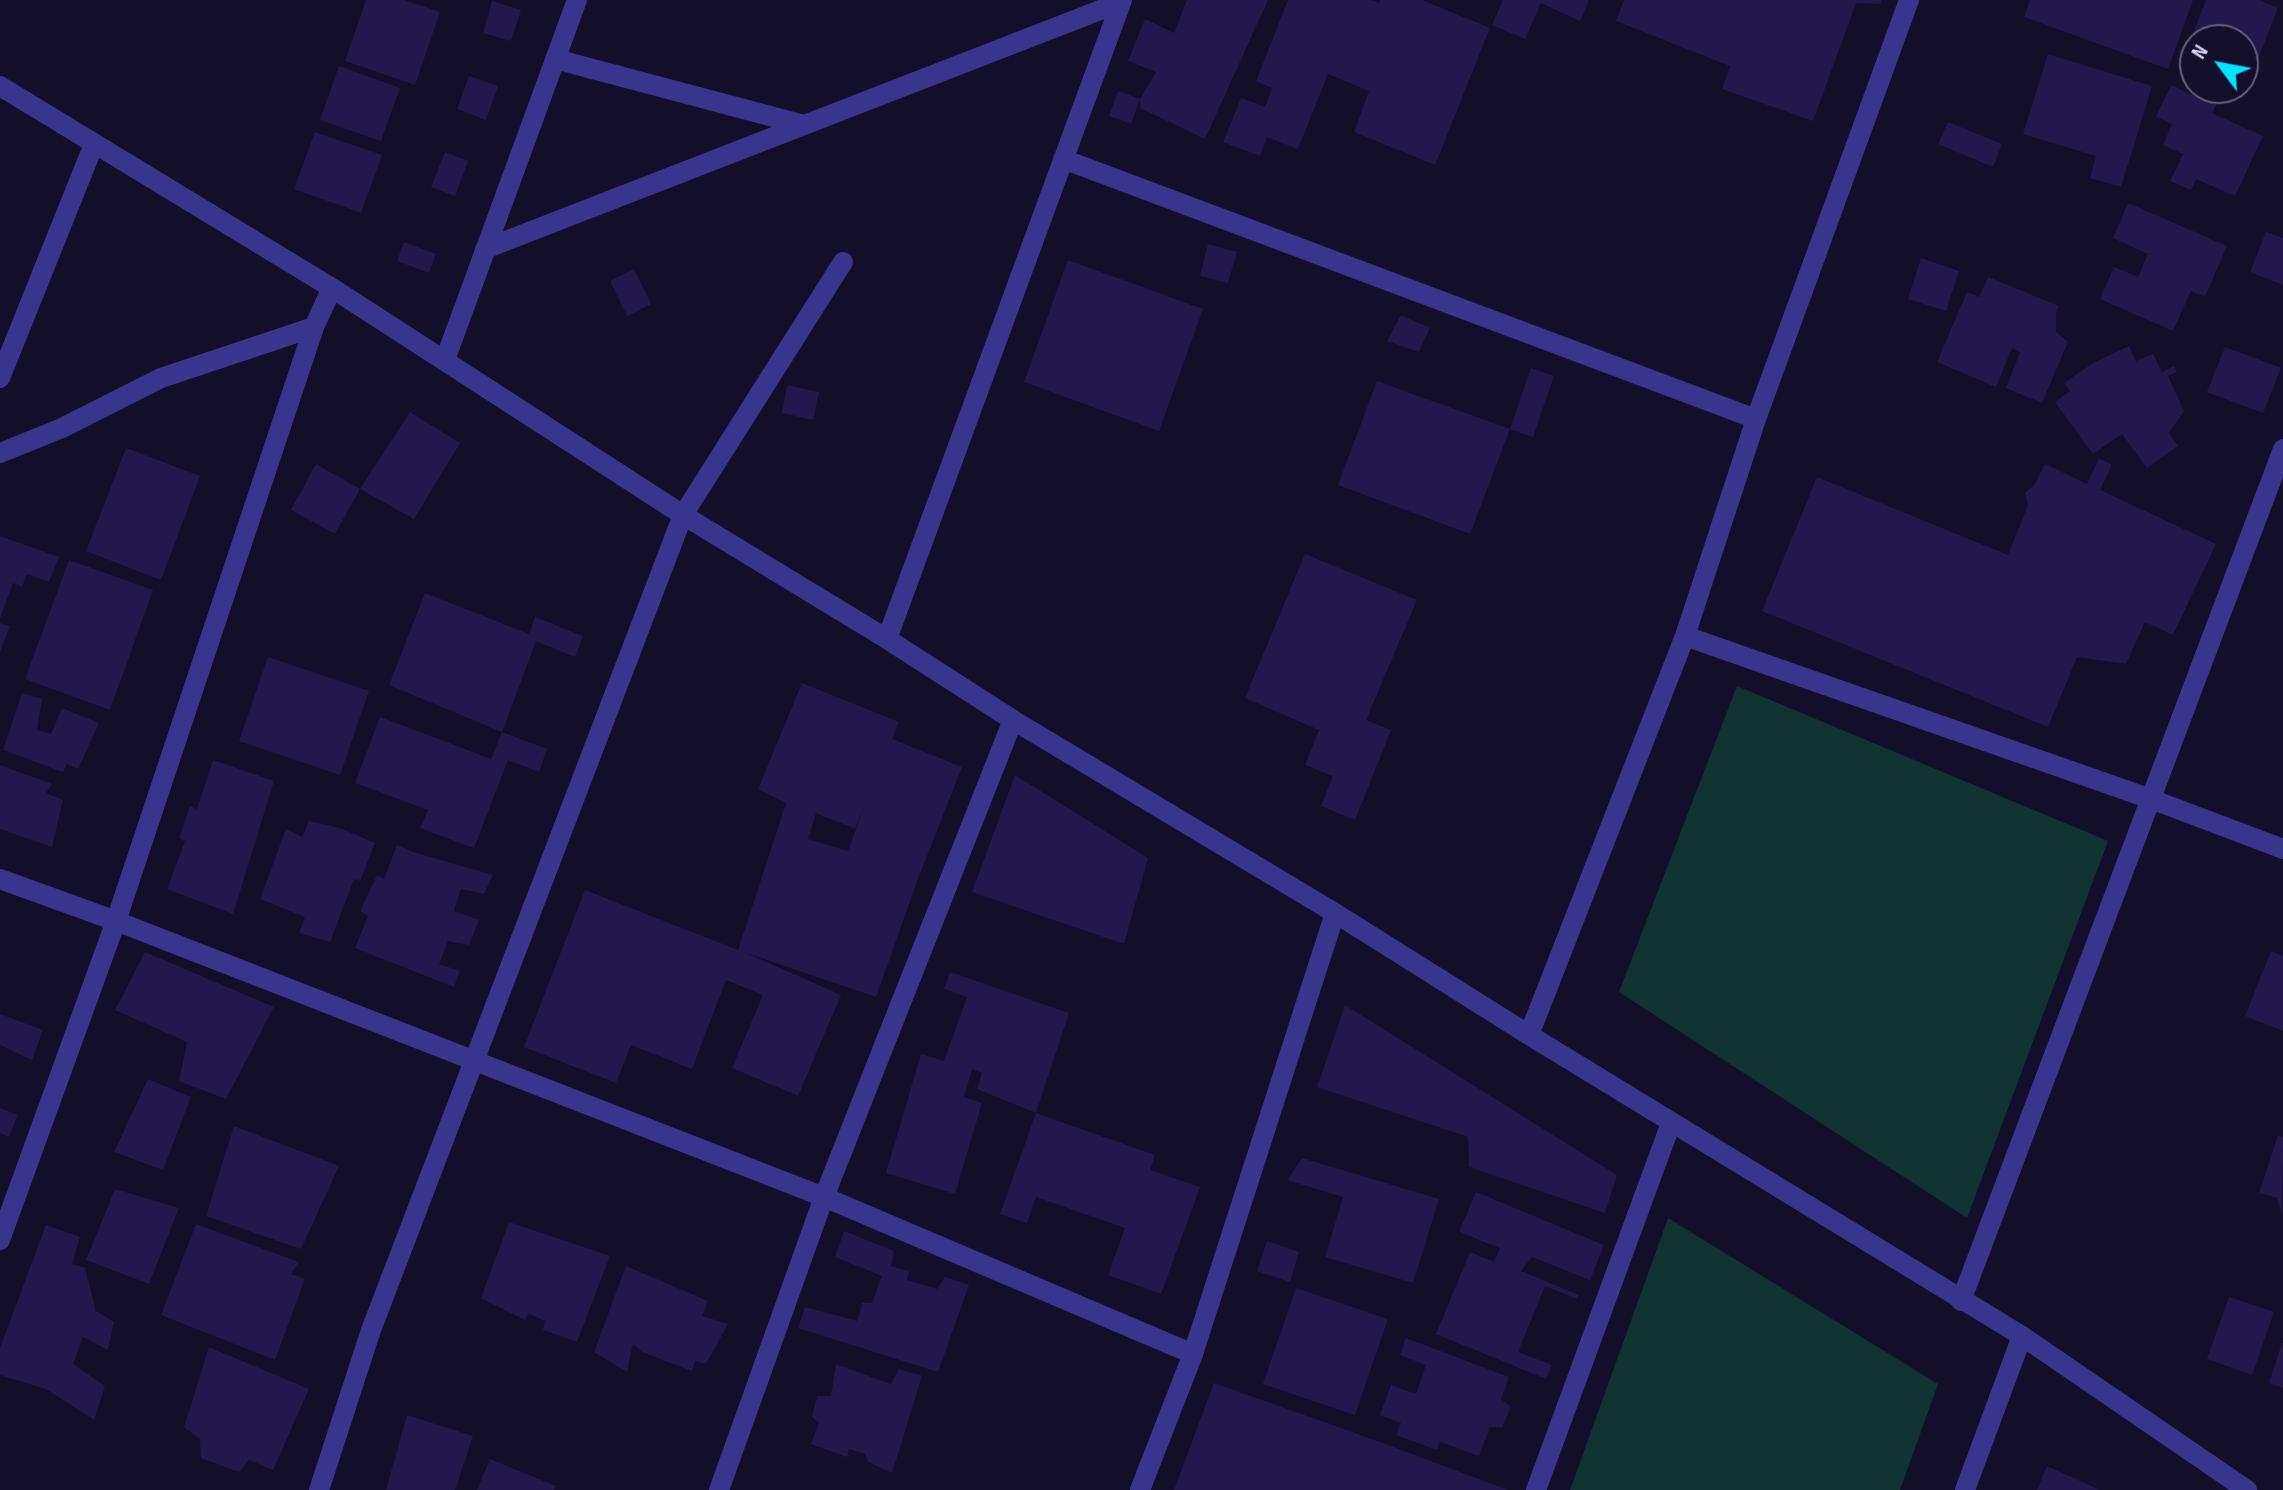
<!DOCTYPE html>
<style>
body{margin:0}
#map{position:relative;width:2283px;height:1490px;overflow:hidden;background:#130e29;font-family:"Sofia Sans Condensed",sans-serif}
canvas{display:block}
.north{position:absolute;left:2179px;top:24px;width:80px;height:80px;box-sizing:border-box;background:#130e29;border:2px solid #635e7f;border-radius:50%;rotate:302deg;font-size:22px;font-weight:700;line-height:32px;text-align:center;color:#dbd5ff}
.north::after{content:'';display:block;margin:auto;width:28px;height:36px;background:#01e3ff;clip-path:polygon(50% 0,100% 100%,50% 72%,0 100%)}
</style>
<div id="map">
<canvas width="2283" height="1490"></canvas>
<div class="north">N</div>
</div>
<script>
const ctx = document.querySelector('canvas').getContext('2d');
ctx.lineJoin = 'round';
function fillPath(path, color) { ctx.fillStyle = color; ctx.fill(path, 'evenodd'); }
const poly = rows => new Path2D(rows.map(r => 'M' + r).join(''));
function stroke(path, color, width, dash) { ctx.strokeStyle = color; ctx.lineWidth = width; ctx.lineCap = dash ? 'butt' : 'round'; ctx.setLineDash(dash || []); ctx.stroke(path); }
fillPath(poly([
 [1737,686,2108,841,1967,1218,1619,992],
 [1668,1218,1938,1384,1900,1490,1570,1490]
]), '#103332');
fillPath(poly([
 [366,0,404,0,440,12,415,85,345,61],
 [1187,0,1268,0,1205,139,1140,108,1140,99,1131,124,1109,116,1118,91,1140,99,1156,72,1128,61,1145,19,1174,33],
 [1288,0,1371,0,1379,3,1380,0,1422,0,1490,28,1435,165,1354,132,1369,91,1328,74,1298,149,1267,137,1260,156,1223,142,1241,98,1265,107,1272,88,1256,81],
 [1503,0,1589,0,1580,21,1541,3,1525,39,1492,25],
 [1624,0,1882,0,1881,4,1856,3,1813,121,1722,89,1730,66,1616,21],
 [2030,0,2193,0,2168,69,2024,17],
 [2206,0,2259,0,2278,8,2246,90,2243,89,2243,40,2195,40,2195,70,2181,65],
 [492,1,521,10,511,41,483,33],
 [2048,54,2152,86,2121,187,2090,178,2096,156,2023,134],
 [339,66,400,88,381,141,320,120],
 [469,76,498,86,486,120,457,109],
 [2171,85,2192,95,2195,88,2215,88,2223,92,2212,113,2263,136,2235,196,2196,179,2191,190,2170,181,2183,154,2163,145,2172,124,2156,117],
 [1948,122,2002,144,1993,167,1938,144],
 [315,132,382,155,361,213,294,189],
 [445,152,468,161,455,196,431,187],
 [2128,203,2227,246,2205,297,2191,291,2173,331,2100,299,2114,267,2138,277,2148,254,2113,238],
 [2266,232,2283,238,2283,285,2250,272],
 [404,242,436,254,429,273,397,261],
 [1208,244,1237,252,1228,283,1200,276],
 [1921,258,1959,271,1946,311,1908,299],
 [1068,260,1203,309,1159,431,1024,382],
 [634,269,651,304,627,316,610,281],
 [1988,277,2059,306,2056,314,2056,332,2068,342,2042,403,2006,388,2020,352,2012,348,1996,387,1937,362,1967,292,1979,297],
 [1401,315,1430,328,1419,352,1387,341],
 [2129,346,2136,361,2153,354,2162,372,2174,366,2177,372,2168,376,2184,411,2169,433,2178,446,2147,468,2122,434,2093,454,2055,402,2070,391,2064,383,2093,363],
 [2225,347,2281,368,2263,413,2207,392],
 [1531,368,1554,376,1533,437,1510,429,1470,534,1338,485,1377,381,1510,429],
 [787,385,819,392,813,420,782,413],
 [410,412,460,443,414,519,360,489],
 [126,448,200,476,161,580,86,551],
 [2099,458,2112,465,2100,490,2216,544,2173,635,2145,622,2126,664,2077,657,2048,727,1762,611,1817,477,2008,555,2028,505,2025,493,2035,484,2045,464,2087,484],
 [316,464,360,489,335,534,291,510],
 [0,536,59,557,49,582,27,574,22,587,13,583,0,618],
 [1305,554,1417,600,1366,720,1391,730,1355,820,1321,806,1333,776,1305,765,1319,730,1245,698],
 [69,560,153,590,110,710,25,679],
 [425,593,529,634,535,617,583,636,575,657,536,641,502,732,389,685],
 [0,623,10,626,0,652],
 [268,657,369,691,340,775,239,741],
 [802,683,899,722,892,739,962,767,918,879,876,997,744,952,841,995,798,1096,732,1068,763,995,726,980,692,1069,631,1045,616,1083,524,1047,585,890,738,950,786,803,758,789],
 [864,807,848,851,808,839,816,813,855,829],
 [22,693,42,699,37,730,51,734,62,708,99,723,78,769,67,764,63,772,3,750],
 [380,717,491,759,502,732,547,749,539,772,508,760,474,848,420,828,428,810,355,783],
 [213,760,274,781,233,914,167,889,185,841,179,838,190,806,197,809],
 [0,765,52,784,46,793,63,800,52,847,0,829],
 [1015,775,1148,858,1124,944,972,892],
 [309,821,340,828,375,843,360,881,354,879,330,942,299,933,305,917,260,899,286,829,302,837],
 [397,845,413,852,493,875,484,894,461,889,454,911,479,920,469,945,448,941,439,964,460,971,454,987,355,948,368,916,360,911,377,875,384,879],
 [2271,951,2283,956,2283,1031,2245,1016],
 [145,952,274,1007,226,1099,179,1081,187,1042,115,1010],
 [950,972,1069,1013,1036,1113,977,1089,982,1073,972,1069,964,1097,982,1103,955,1194,886,1173,921,1054,944,1061,967,997,944,989],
 [1345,1005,1617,1175,1605,1213,1469,1167,1468,1137,1317,1087],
 [0,1014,43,1030,32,1060,0,1045],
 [148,1079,191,1097,163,1170,114,1152],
 [0,1108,18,1115,9,1137,0,1133],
 [1036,1113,1155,1155,1150,1170,1200,1187,1161,1294,1108,1275,1125,1228,1036,1197,1027,1223,1000,1214],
 [234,1126,339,1166,301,1249,206,1216],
 [2278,1135,2283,1137,2282,1216,2277,1198,2259,1193],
 [1302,1158,1439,1199,1413,1283,1325,1257,1343,1197,1287,1180],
 [115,1189,179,1208,149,1284,86,1260],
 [1476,1192,1604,1245,1590,1280,1532,1257,1521,1271,1579,1295,1577,1299,1545,1286,1518,1352,1552,1365,1546,1379,1436,1334,1470,1252,1494,1262,1500,1248,1459,1232],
 [509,1222,610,1256,577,1342,543,1330,545,1321,529,1314,525,1320,481,1298],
 [196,1224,299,1262,291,1274,305,1279,275,1360,161,1315],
 [46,1225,80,1237,72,1264,85,1268,96,1311,114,1322,108,1350,83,1337,73,1364,105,1386,94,1420,46,1389,0,1375,0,1348],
 [844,1231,894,1251,891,1266,909,1271,907,1280,937,1289,945,1277,969,1285,938,1372,798,1328,805,1307,857,1321,862,1303,872,1303,882,1276,835,1257],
 [1267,1241,1299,1252,1290,1282,1257,1271],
 [626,1266,708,1301,702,1316,728,1324,706,1364,695,1361,692,1371,642,1352,633,1343,627,1372,594,1352],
 [1296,1288,1388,1319,1355,1415,1263,1384],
 [2229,1297,2274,1312,2252,1375,2207,1359],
 [1406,1338,1509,1377,1501,1399,1511,1407,1502,1427,1490,1427,1479,1456,1440,1442,1437,1450,1396,1435,1401,1423,1380,1415,1391,1385,1416,1394,1426,1365,1400,1355],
 [2282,1343,2283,1343,2283,1388,2269,1383],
 [209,1347,309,1389,273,1470,249,1460,239,1472,201,1458,200,1439,184,1427],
 [836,1364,891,1384,899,1369,922,1376,892,1473,868,1462,865,1454,849,1449,847,1457,811,1444,819,1423,812,1417,817,1396,831,1396],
 [1214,1383,1358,1434,1508,1490,1174,1490],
 [407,1415,473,1436,455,1490,386,1490],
 [490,1459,556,1486,554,1490,477,1490],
 [2047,1466,2100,1490,2037,1490]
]), '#23184b');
stroke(poly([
 [683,515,843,262]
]), '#39358c', 20);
stroke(poly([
 [555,59,804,125],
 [1063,159,1756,419],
 [485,249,1121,2],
 [445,360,577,0],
 [0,378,94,144],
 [0,453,62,428,161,378,314,327],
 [1685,636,2151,799,2283,849],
 [887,639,1122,0],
 [0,879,116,921,824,1197,1193,1354],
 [1529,1035,1685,636,1756,419,1909,0],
 [0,1240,116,921,314,327,332,288],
 [1961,1301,2283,449],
 [319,1490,371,1330,683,515],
 [719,1490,824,1197,1013,720],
 [1140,1490,1193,1354,1335,913],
 [1536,1490,1671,1123],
 [1965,1490,2022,1336]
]), '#39358c', 20);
stroke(poly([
 [0,86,332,288,683,515,887,639,1013,720,1335,913,1529,1035,2022,1336,2247,1490]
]), '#39358c', 20);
</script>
